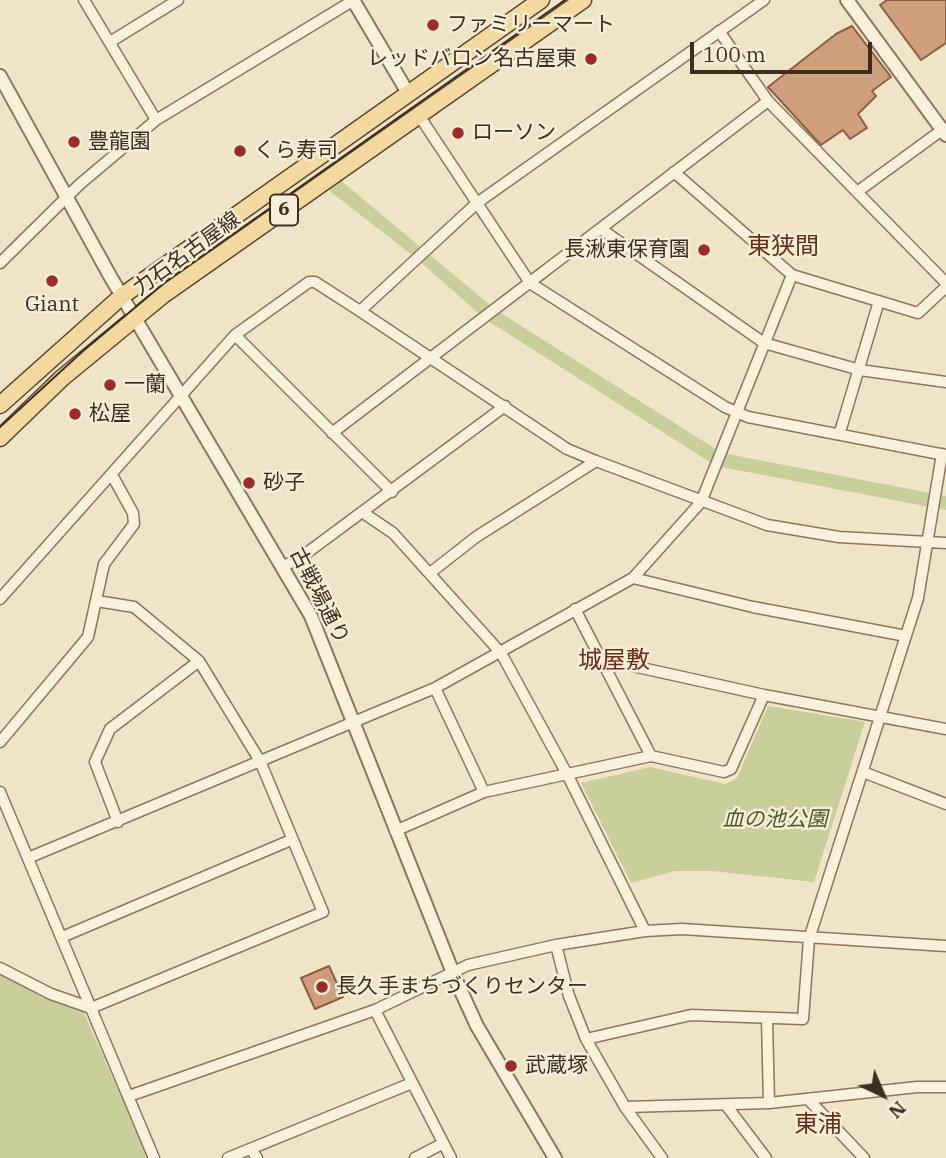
<!DOCTYPE html>
<meta charset="utf-8">
<style>
body{margin:0}
#map{position:relative;width:946px;height:1158px;overflow:hidden;background:#f0e4c8;font-family:"IBM Plex Serif",serif}
canvas{display:block}
.north{position:absolute;left:848px;top:1060px;width:70px;height:70px;-webkit-text-stroke:5px #f7eed8;paint-order:stroke;rotate:136deg;font-size:19px;font-weight:700;line-height:28px;text-align:center;color:#3d2e20}
.north::after{content:'';display:block;margin:auto;width:24px;height:32px;background:#3d2e20;clip-path:polygon(50% 0,100% 100%,50% 72%,0 100%)}
.scale{position:absolute;left:690px;top:42px;width:182px;height:32px;box-sizing:border-box;border:4px solid #3d2e20;border-top:0;padding-left:9px;font-size:21px;line-height:24px;white-space:nowrap;color:#3d2e20;-webkit-text-stroke:5px #f7eed8;paint-order:stroke}
</style>
<div id="map">
<canvas width="946" height="1158"></canvas>
<div class="north">N</div>
<div class="scale">100 m</div>
</div>
<script>
const ctx = document.querySelector('canvas').getContext('2d');
ctx.lineJoin = 'round';
function fillPath(path, color) { ctx.fillStyle = color; ctx.fill(path, 'evenodd'); }
const poly = rows => new Path2D(rows.map(r => 'M' + r).join(''));
function stroke(path, color, width, dash) { ctx.strokeStyle = color; ctx.lineWidth = width; ctx.lineCap = dash ? 'butt' : 'round'; ctx.setLineDash(dash || []); ctx.stroke(path); }
function label(font, color, halo, rows, align = 'center') {
  ctx.font = font + ' "IBM Plex Serif","Noto Sans JP",serif'; ctx.lineWidth = 5; ctx.setLineDash([]); ctx.textBaseline = 'middle'; ctx.strokeStyle = halo; ctx.fillStyle = color; for (const [text, x, y, turn = 0] of rows) {
    ctx.save(); ctx.translate(x, y); ctx.rotate((+turn || 0) * Math.PI / 180); ctx.textAlign = isNaN(turn) ? turn : align; if (halo) ctx.strokeText(text, 0, 0); ctx.fillText(text, 0, 0); ctx.restore();
  }
}
fillPath(poly([
 [339,179,496,310,722,453,946,496,946,510,716,466,485,319,416,258,326,188],
 [768,706,865,722,814,882,712,871,675,871,631,883,581,783,650,767,725,784,737,778],
 [0,975,83,1011,148,1158,0,1158]
]), '#c9cf9b');
const building = poly([
 [887,0,946,0,946,43,921,60,880,5,887,0],
 [852,26,891,77,872,91,876,96,858,114,867,128,850,139,843,130,821,145,768,87,836,34,852,26],
 [329,966,343,997,315,1009,301,978,329,966]
]);
fillPath(building, '#cf9f7d');
stroke(building, '#8d5f41', 2);
const minor = poly([
 [84,0,156,120],
 [719,31,768,101,946,283],
 [110,42,178,0],
 [418,114,530,283,725,407,748,417,945,455],
 [674,172,792,275,918,313,946,287],
 [857,192,942,130],
 [601,229,764,343,860,370,946,382],
 [0,263,80,184,156,120,354,0],
 [360,311,567,449,596,461,767,525,839,537,946,543],
 [235,335,392,492],
 [840,432,879,301],
 [332,433,768,101],
 [362,512,393,533,501,653,567,774,645,931],
 [284,566,300,558,505,406],
 [430,573,476,537,596,461],
 [633,578,753,607,906,636],
 [0,599,235,335,309,282,315,282,360,311,477,203,764,0],
 [575,609,651,756],
 [601,659,764,695,946,729],
 [435,688,484,792],
 [0,742,88,637,104,564,134,524,133,513,112,475],
 [863,772,946,804],
 [0,792,154,1158],
 [118,822,95,762,110,729,199,661],
 [395,831,484,792,651,756,724,772,731,769,764,695],
 [28,858,435,688,633,578,701,502,792,275],
 [62,937,291,840],
 [556,945,569,996,586,1039,625,1107,662,1158],
 [0,968,51,994,91,1008,323,912,260,761,199,661,134,607,97,601],
 [375,1010,451,1158],
 [767,1020,769,1103],
 [586,1039,691,1015,803,1019,809,939,918,598,942,454],
 [129,1096,375,1010,468,965,556,945,645,931,682,929,946,946],
 [808,1099,864,1158],
 [726,1105,766,1158],
 [625,1107,769,1103,917,1087,946,1087],
 [251,1149,257,1158],
 [228,1158,412,1083],
 [415,1158,442,1144]
]);
const tertiary = poly([
 [353,0,408,93],
 [847,0,946,135],
 [0,76,110,276,311,616,455,978,477,1026,555,1158]
]);
const primary = poly([
 [0,405,122,296,541,0],
 [0,438,62,378,163,295,583,0]
]);
stroke(minor, '#8d765c', 13);
stroke(tertiary, '#8d765c', 16);
stroke(primary, '#5b4430', 19);
stroke(minor, '#faf1dc', 10);
stroke(tertiary, '#faf1dc', 12);
stroke(primary, '#f3d9a0', 16);
stroke(poly([
 [0,427,83,351,168,280,565,0]
]), '#3d2e20', 2);
for (const [x, y, r, color] of [
 [433,25,7,"#9e2a2b"],
 [591,59,7,"#9e2a2b"],
 [458,133,7,"#9e2a2b"],
 [74,142,7,"#9e2a2b"],
 [240,151,7,"#9e2a2b"],
 [704,250,7,"#9e2a2b"],
 [52,281,7,"#9e2a2b"],
 [110,385,7,"#9e2a2b"],
 [75,414,7,"#9e2a2b"],
 [249,483,7,"#9e2a2b"],
 [322,987,7,"#9e2a2b"],
 [511,1066,7,"#9e2a2b"]
]) { const dot = new Path2D(); dot.arc(x, y, r, 0, 2 * Math.PI); ctx.fillStyle = color; ctx.fill(dot); stroke(dot, '#f7eed8', 2.5); }
for (const [x, y, w] of [
 [284,210,28]
]) { const box = new Path2D(); box.roundRect(x - w / 2, y - 15.5, w, 31, 5); ctx.fillStyle = '#f7eed8'; ctx.fill(box); stroke(box, '#3d2e20', 2); }
label('bold 19px', '#3d2e20', null, [
 ["6",284,210]
]);
label('21px', '#3d2e20', '#f7eed8', [
 ["ファミリーマート",447,25],
 ["レッドバロン名古屋東",577,59,"right"],
 ["ローソン",472,133],
 ["豊龍園",88,142],
 ["くら寿司",254,151],
 ["長湫東保育園",690,250,"right"],
 ["Giant",52,305,"center"],
 ["一蘭",124,385],
 ["松屋",89,414],
 ["砂子",263,483],
 ["長久手まちづくりセンター",336,987],
 ["武蔵塚",525,1066]
], 'left');
label('21px', '#3d2e20', '#f7eed8', [
 ["力石名古屋線",187,254,-36],
 ["古戦場通り",319,596,63]
]);
label('italic 21px', '#4d5a26', '#f7eed8', [
 ["血の池公園",775,820]
]);
label('24px', '#6b2e1e', '#f7eed8', [
 ["東狭間",783,247],
 ["城屋敷",614,661],
 ["東浦",818,1125]
]);
</script>
